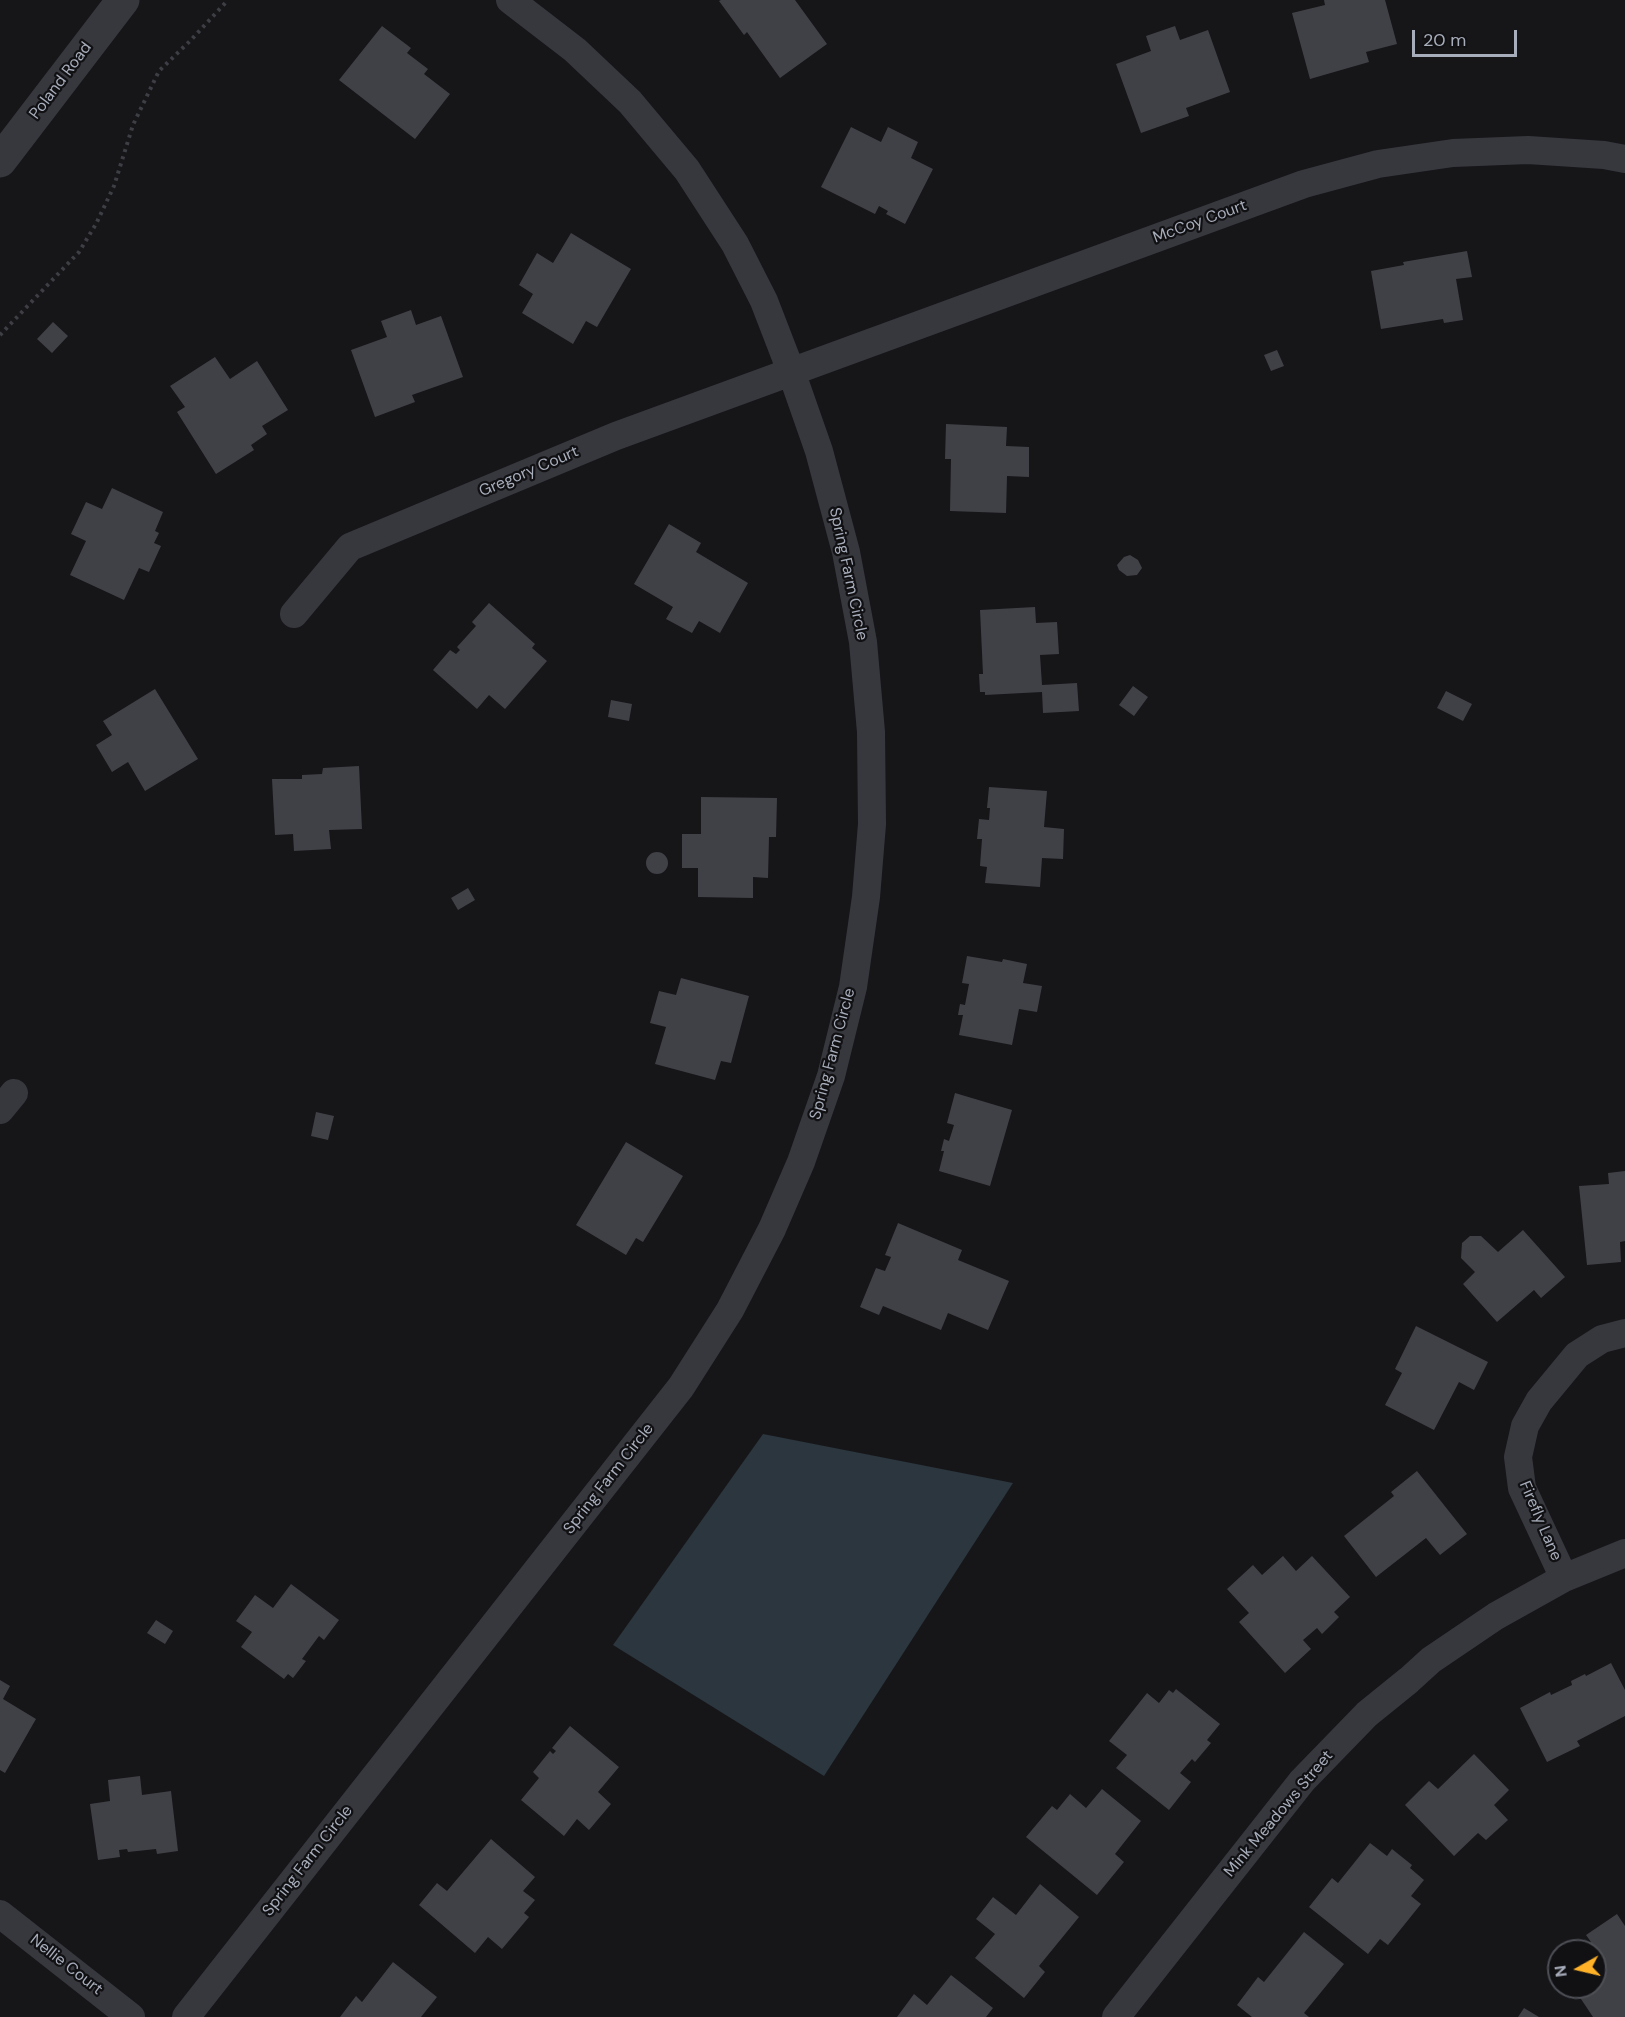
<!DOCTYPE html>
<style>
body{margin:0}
#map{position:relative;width:1625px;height:2017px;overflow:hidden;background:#161619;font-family:"DM Sans",sans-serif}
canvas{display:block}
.north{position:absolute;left:1547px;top:1939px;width:60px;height:60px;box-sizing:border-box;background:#111114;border:2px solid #4d4f56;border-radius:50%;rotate:262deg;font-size:16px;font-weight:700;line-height:24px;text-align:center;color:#a7adba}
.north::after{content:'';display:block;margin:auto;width:21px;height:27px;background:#ffb228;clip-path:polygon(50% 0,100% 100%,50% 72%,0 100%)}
.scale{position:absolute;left:1412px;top:30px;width:105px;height:27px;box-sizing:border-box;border:3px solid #a7adba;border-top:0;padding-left:8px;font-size:18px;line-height:21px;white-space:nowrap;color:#a7adba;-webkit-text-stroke:4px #111114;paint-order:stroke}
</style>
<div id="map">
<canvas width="1625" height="2017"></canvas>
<div class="north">N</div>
<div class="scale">20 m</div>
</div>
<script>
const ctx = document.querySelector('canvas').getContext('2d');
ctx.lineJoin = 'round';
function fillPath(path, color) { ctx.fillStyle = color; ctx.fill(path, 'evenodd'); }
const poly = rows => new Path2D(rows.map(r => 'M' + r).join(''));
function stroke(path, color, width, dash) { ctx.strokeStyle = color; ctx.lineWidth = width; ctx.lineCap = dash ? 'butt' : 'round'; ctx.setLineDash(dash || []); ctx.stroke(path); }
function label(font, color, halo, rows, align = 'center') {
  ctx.font = font + ' "DM Sans",sans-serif'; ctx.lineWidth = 4.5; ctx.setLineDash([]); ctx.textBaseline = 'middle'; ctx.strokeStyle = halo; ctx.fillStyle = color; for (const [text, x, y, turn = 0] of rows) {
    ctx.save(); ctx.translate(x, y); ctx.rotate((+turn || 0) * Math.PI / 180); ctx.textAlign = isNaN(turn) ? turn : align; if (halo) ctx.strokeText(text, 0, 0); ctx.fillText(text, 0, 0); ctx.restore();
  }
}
fillPath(poly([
 [763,1434,1013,1483,824,1776,613,1645]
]), '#2b363e');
fillPath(poly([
 [721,0,795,0,827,44,780,78,747,32,744,35,719,1],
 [1324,0,1385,0,1397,44,1366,52,1369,62,1310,79,1292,13,1325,5],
 [382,26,411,48,407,53,428,69,424,74,450,94,415,139,339,80],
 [1175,26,1180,40,1208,30,1230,92,1186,108,1189,116,1141,133,1116,64,1151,51,1146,36],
 [851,127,881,142,888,127,918,142,911,158,933,169,905,224,886,214,888,211,879,206,875,214,821,187],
 [571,233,631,269,597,327,586,321,573,344,522,313,533,294,519,285,537,253,553,263],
 [1467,251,1472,277,1456,279,1463,320,1444,323,1443,319,1381,329,1371,271,1404,265,1403,262],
 [411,310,416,325,441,316,463,377,412,395,415,402,375,417,351,350,387,337,381,321],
 [53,322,68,336,52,353,37,339],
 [1277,350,1284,366,1271,371,1264,355],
 [215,357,230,379,257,361,288,410,262,426,267,434,251,445,254,450,216,474,177,412,185,407,170,386],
 [946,424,1007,427,1006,446,1029,447,1029,477,1007,476,1006,513,950,511,951,459,945,459],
 [112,488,163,512,155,531,159,533,154,543,161,546,149,572,139,568,124,600,70,575,86,541,71,534,86,502,102,509],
 [669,524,701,543,696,552,748,583,720,633,699,621,692,633,666,619,673,607,634,584],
 [1130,555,1138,560,1142,568,1137,575,1127,576,1119,570,1117,565,1124,557],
 [489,603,535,644,532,648,547,661,505,709,489,695,477,709,433,670,450,650,456,654,460,650,457,647,476,626,472,622],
 [1035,607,1036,623,1057,622,1059,654,1040,655,1042,685,1077,683,1079,711,1043,713,1042,692,985,695,985,692,980,692,979,674,983,674,980,610],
 [1133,686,1148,697,1134,716,1119,705],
 [155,689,198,759,145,791,128,762,112,772,96,745,112,735,103,721],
 [1446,691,1472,704,1463,721,1437,708],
 [611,700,632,704,629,721,608,717],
 [359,766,362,829,329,830,331,849,294,851,293,834,275,835,272,779,302,779,302,775,322,774,323,768],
 [989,787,1047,791,1044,827,1064,829,1063,859,1042,858,1040,887,985,883,987,867,980,866,982,839,977,839,979,819,989,820,990,808,987,808],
 [701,797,777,798,776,837,769,837,768,878,753,877,753,898,698,897,698,868,682,868,682,834,701,834],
 '646 863a11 11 0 1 1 22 0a11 11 0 1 1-22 0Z',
 [468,888,475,900,458,910,451,898],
 [967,956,1002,962,1003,959,1027,964,1023,983,1042,986,1037,1012,1019,1009,1012,1045,959,1035,963,1015,958,1015,960,1004,965,1005,969,984,962,983],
 [681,978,749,996,731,1063,721,1061,715,1080,655,1064,666,1027,650,1023,659,991,676,995],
 [955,1093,1012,1110,990,1186,939,1171,944,1151,941,1151,944,1139,949,1141,954,1125,947,1123],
 [316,1112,334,1116,328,1140,311,1136],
 [626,1142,683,1176,643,1242,636,1238,626,1255,576,1225],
 [1625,1171,1625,1241,1620,1242,1621,1262,1587,1265,1579,1186,1609,1184,1608,1173],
 [898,1223,962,1250,958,1260,1009,1281,988,1330,948,1313,941,1330,883,1306,879,1315,860,1307,876,1268,885,1271,891,1257,885,1255],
 [1523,1230,1565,1277,1541,1298,1534,1290,1497,1322,1463,1284,1475,1272,1461,1258,1462,1243,1470,1236,1481,1236,1498,1252],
 [1416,1326,1488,1362,1474,1390,1459,1382,1434,1430,1385,1405,1402,1373,1395,1369],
 [1417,1471,1467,1534,1440,1555,1426,1538,1376,1577,1344,1536,1394,1496,1391,1492],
 [1283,1556,1296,1571,1312,1556,1350,1597,1334,1612,1339,1617,1322,1634,1317,1628,1303,1640,1311,1649,1285,1673,1239,1622,1249,1613,1227,1589,1253,1565,1262,1575],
 [291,1584,339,1620,324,1640,319,1636,302,1659,306,1661,293,1678,288,1674,284,1679,241,1647,252,1632,236,1621,255,1595,273,1608],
 [156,1620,173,1631,165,1644,147,1633],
 [1611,1663,1625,1690,1625,1716,1577,1741,1580,1746,1547,1762,1520,1708,1550,1692,1551,1695,1572,1685,1571,1681,1585,1674,1586,1676],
 [0,1680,10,1686,3,1699,36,1719,5,1773,0,1770],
 [1176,1689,1220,1724,1207,1740,1211,1743,1195,1762,1192,1759,1180,1773,1191,1782,1169,1810,1116,1768,1127,1755,1109,1741,1147,1693,1159,1703,1169,1690,1173,1693],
 [570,1726,619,1767,598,1792,611,1804,589,1830,577,1819,564,1836,521,1800,539,1778,533,1772,550,1751,553,1754,556,1751,552,1748],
 [1474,1754,1509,1790,1494,1805,1508,1820,1486,1840,1478,1833,1454,1856,1405,1805,1429,1781,1438,1789],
 [140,1776,142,1795,171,1791,178,1851,157,1854,156,1849,128,1852,127,1849,119,1850,120,1857,98,1860,90,1804,110,1801,108,1780],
 [1102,1789,1141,1821,1115,1854,1124,1862,1097,1895,1026,1837,1052,1806,1057,1810,1070,1794,1086,1808],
 [491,1839,535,1877,523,1891,535,1900,524,1913,529,1917,502,1949,488,1937,475,1953,419,1905,437,1883,447,1891],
 [1370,1843,1387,1856,1392,1849,1412,1865,1410,1868,1424,1880,1411,1896,1421,1904,1388,1945,1380,1939,1368,1954,1309,1907,1332,1878,1338,1883],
 [1040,1884,1079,1917,1039,1966,1045,1972,1024,1998,975,1958,995,1934,976,1919,993,1897,1016,1915],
 [1617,1914,1625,1926,1625,2017,1593,2017,1573,1987,1595,1987,1595,1951,1577,1951,1591,1942,1586,1935],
 [1304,1932,1344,1964,1304,2013,1309,2017,1252,2017,1237,2005,1258,1977,1264,1982],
 [393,1962,437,1997,421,2017,340,2017,356,1996,362,2002],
 [951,1975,993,2008,986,2017,897,2017,914,1994,927,2005],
 [1524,2008,1539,2017,1518,2017]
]), '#404146');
stroke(poly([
 [0,335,79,252,96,224,114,186,133,125,159,71,191,40,228,0]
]), '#3d3f45', 4, [3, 4.5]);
stroke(poly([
 [294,614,350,547,616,436,1304,184,1378,164,1453,153,1528,150,1604,155,1625,159],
 [0,1110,14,1093],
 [1564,1578,1522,1488,1518,1457,1525,1426,1539,1401,1577,1355,1602,1339,1625,1333],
 [0,1914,131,2017],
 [186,2017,681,1387,730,1310,772,1229,801,1162,831,1076,853,987,866,897,872,824,871,732,863,642,846,552,819,451,791,371,764,301,735,244,687,170,630,102,575,50,510,0],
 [1116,2017,1302,1781,1367,1714,1409,1680,1431,1660,1496,1616,1564,1578,1625,1553]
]), '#37383e', 28);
stroke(poly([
 [0,161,123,0]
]), '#37383e', 33);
label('16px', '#a7adba', '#111114', [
 ["Poland Road",61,81,-53],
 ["McCoy Court",1200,222,-20],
 ["Gregory Court",529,472,-23],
 ["Spring Farm Circle",848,574,78],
 ["Spring Farm Circle",833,1054,-75],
 ["Spring Farm Circle",609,1479,-52],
 ["Firefly Lane",1540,1521,67],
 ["Mink Meadows Street",1279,1814,-50],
 ["Spring Farm Circle",308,1861,-52],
 ["Nellie Court",66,1965,38]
]);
</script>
